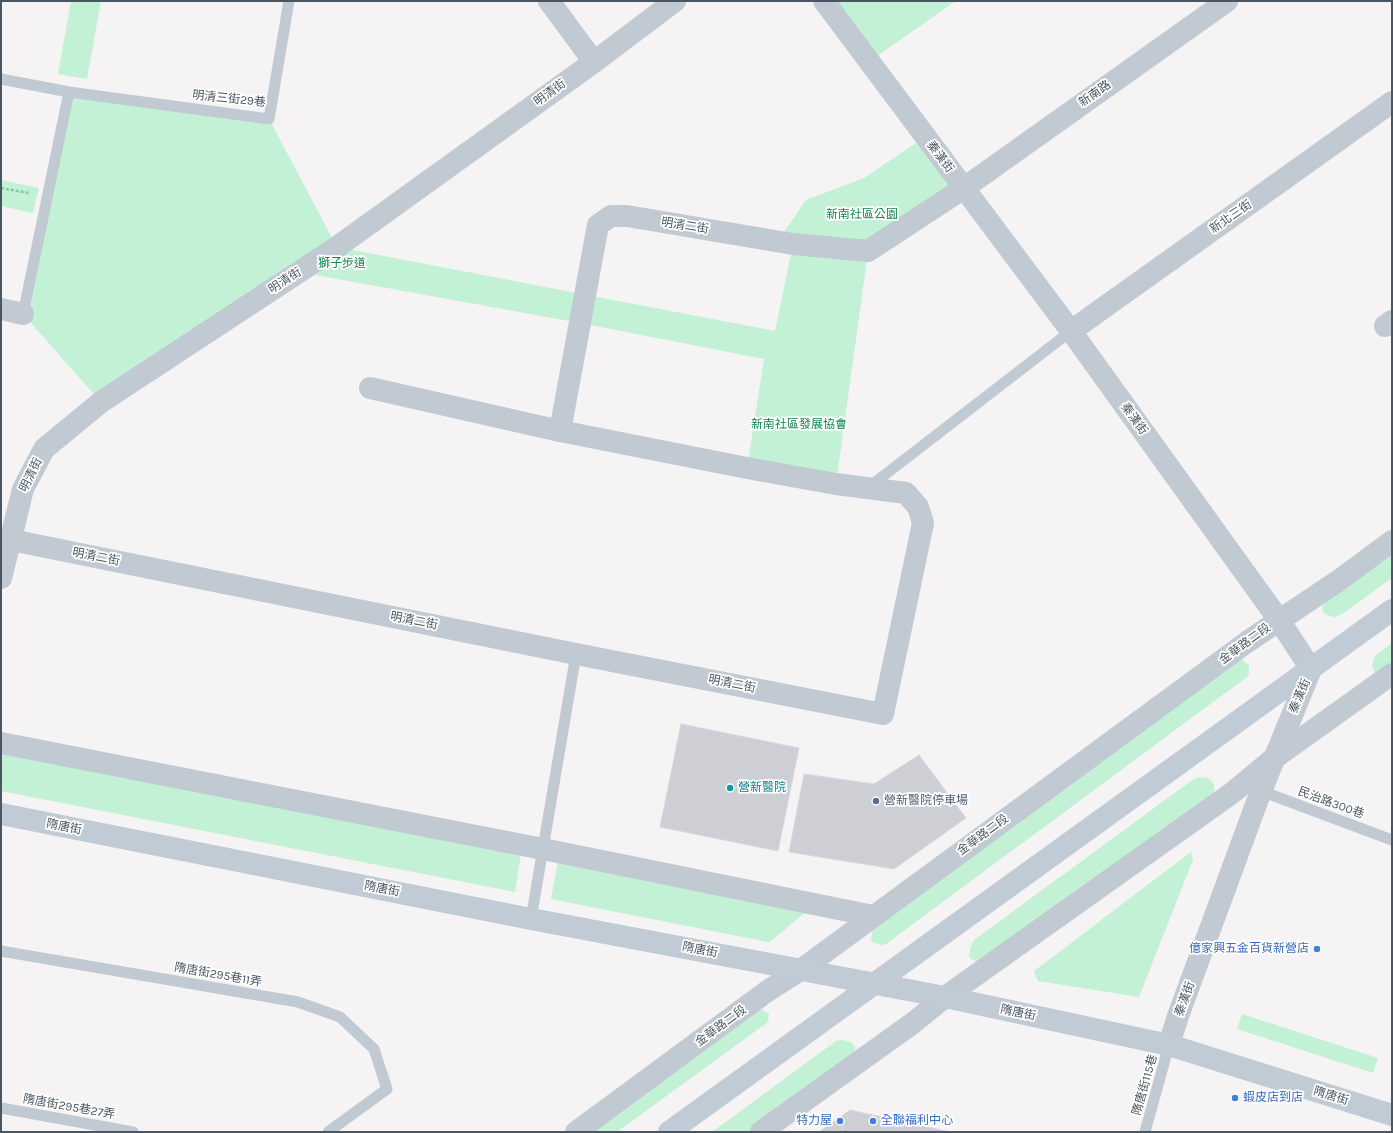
<!DOCTYPE html>
<meta charset="utf-8">
<style>
body{margin:0}
#map{position:relative;width:1393px;height:1133px;overflow:hidden;background:#f5f3f3;font-family:Karla,sans-serif}
canvas{display:block}
.frame{position:absolute;inset:0;border:2px solid #4a5661;pointer-events:none}
</style>
<div id="map">
<canvas width="1393" height="1133"></canvas>
<div class="frame"></div>
</div>
<script>
const ctx = document.querySelector('canvas').getContext('2d');
ctx.lineJoin = 'round';
function fillPath(path, color) { ctx.fillStyle = color; ctx.fill(path, 'evenodd'); }
const poly = rows => new Path2D(rows.map(r => 'M' + r).join(''));
function stroke(path, color, width, dash) { ctx.strokeStyle = color; ctx.lineWidth = width; ctx.lineCap = dash ? 'butt' : 'round'; ctx.setLineDash(dash || []); ctx.stroke(path); }
function label(font, color, halo, rows, align = 'center') {
  ctx.font = font + ' Karla,"Noto Sans TC",sans-serif'; ctx.lineWidth = 3.5; ctx.setLineDash([]); ctx.textBaseline = 'middle'; ctx.strokeStyle = halo; ctx.fillStyle = color; for (const [text, x, y, turn = 0] of rows) {
    ctx.save(); ctx.translate(x, y); ctx.rotate((+turn || 0) * Math.PI / 180); ctx.textAlign = isNaN(turn) ? turn : align; if (halo) ctx.strokeText(text, 0, 0); ctx.fillText(text, 0, 0); ctx.restore();
  }
}
fillPath(poly([
 [71,1,101,1,87,79,58,74],
 [826,1,956,1,870,61],
 [69,92,269,119,337,247,775,331,793,244,778,241,806,200,864,178,925,137,964,188,868,252,836,484,747,468,764,359,580,323,299,272,101,402,23,314],
 [1,180,39,188,33,213,1,206],
 [1392,549,1392,578,1344,613,1335,617,1329,616,1325,614,1322,609,1324,602],
 [1392,643,1392,670,1377,673,1374,671,1372,666,1375,656],
 [1242,659,1249,666,1249,674,1247,677,890,941,886,944,881,945,872,942,871,939,873,928],
 [1,753,521,853,515,892,1,791],
 [1198,777,1208,778,1214,784,1214,791,1209,799,977,961,971,959,969,956,971,946,974,940,1191,781],
 [1191,852,1193,860,1139,997,1038,981,1034,971],
 [558,862,809,909,775,938,768,942,551,899],
 [756,1009,763,1010,769,1014,768,1022,764,1025,617,1132,586,1132],
 [1242,1014,1378,1058,1373,1073,1237,1029],
 [843,1040,850,1042,855,1046,855,1051,751,1132,712,1132,836,1041]
]), '#c3f1d5');
const building = poly([
 [681,724,799,748,778,851,660,827,681,724],
 [919,755,966,818,894,869,789,852,804,774,874,784,919,755],
 [850,1110,950,1132,841,1132,850,1110],
 [850,1110,841,1132,819,1132,850,1110]
]);
fillPath(building, '#cdcfd5');
stroke(building, '#d7d9de', 1);
stroke(poly([
 [1,188,29,193]
]), '#7ad0a6', 2.5, [3, 2]);
stroke(poly([
 [1,79,69,92,269,119,289,1],
 [23,314,69,92],
 [869,487,1071,331],
 [1261,791,1392,840],
 [531,919,576,654],
 [1,951,298,1002,340,1017,374,1049,387,1089,328,1132],
 [1,1108,133,1132],
 [1145,1132,1169,1045]
]), '#c1cad2', 11);
stroke(poly([
 [549,1,594,62],
 [824,1,1071,331,1279,620,1311,669,1261,791,1178,1016,1169,1045],
 [1,309,23,314],
 [1385,326,1392,321],
 [1071,331,1392,102],
 [560,431,598,225,611,216,627,216,793,244,868,251,964,188,1227,1],
 [1,538,576,654,883,714,923,523,918,507,906,493,836,484,747,468,560,431,370,388],
 [1,578,23,489,44,449,101,402,337,247,594,62,675,1],
 [1,743,543,849,873,916],
 [576,1132,766,992,802,969,1247,642,1338,581,1392,541],
 [761,1132,913,1023,945,997,1232,793,1273,759,1392,674]
]), '#c1cad2', 22);
stroke(poly([
 [1,814,531,919,945,997,1169,1045,1392,1115],
 [669,1132,1392,610]
]), '#c1cbd6', 22);
for (const [x, y, r, color] of [
 [730,788,4,"#0f9aa8"],
 [876,801,4,"#5c6f8a"],
 [1317,949,4,"#3f7fe0"],
 [1235,1098,4,"#3f7fe0"],
 [840,1121,4,"#3f7fe0"],
 [873,1121,4,"#3f7fe0"]
]) { const dot = new Path2D(); dot.arc(x, y, r, 0, 2 * Math.PI); ctx.fillStyle = color; ctx.fill(dot); stroke(dot, '#fff', 1.5); }
label('12px', '#4a5661', '#fff', [
 ["明清街",550,93,-36],
 ["新南路",1095,94,-35],
 ["明清三街29巷",229,99,6],
 ["秦漢街",940,157,53],
 ["新北三街",1231,217,-35],
 ["明清二街",685,226,9],
 ["明清街",285,281,-33],
 ["秦漢街",1134,419,54],
 ["明清街",31,475,-64],
 ["明清二街",96,557,11],
 ["明清二街",414,621,11],
 ["金華路二段",1245,644,-36],
 ["明清二街",732,684,11],
 ["秦漢街",1300,696,-67],
 ["民治路300巷",1331,803,20],
 ["隋唐街",64,827,11],
 ["金華路二段",983,835,-36],
 ["隋唐街",382,889,11],
 ["隋唐街",700,950,11],
 ["隋唐街295巷11弄",218,975,10],
 ["秦漢街",1185,999,-70],
 ["隋唐街",1018,1013,12],
 ["金華路二段",721,1026,-36],
 ["隋唐街115巷",1145,1085,-74],
 ["隋唐街",1331,1096,17],
 ["隋唐街295巷27弄",69,1107,10]
]);
label('12px', '#17864f', '#fff', [
 ["新南社區公園",862,215],
 ["獅子步道",342,264],
 ["新南社區發展協會",799,425]
]);
label('12px', '#0d838f', '#fff', [
 ["營新醫院",738,788]
], 'left');
label('12px', '#4e5e75', '#fff', [
 ["營新醫院停車場",884,801]
], 'left');
label('12px', '#366cbe', '#fff', [
 ["億家興五金百貨新營店",1309,949],
 ["蝦皮店到店",1243,1098,"left"],
 ["特力屋",832,1121],
 ["全聯福利中心",881,1121,"left"]
], 'right');
</script>
